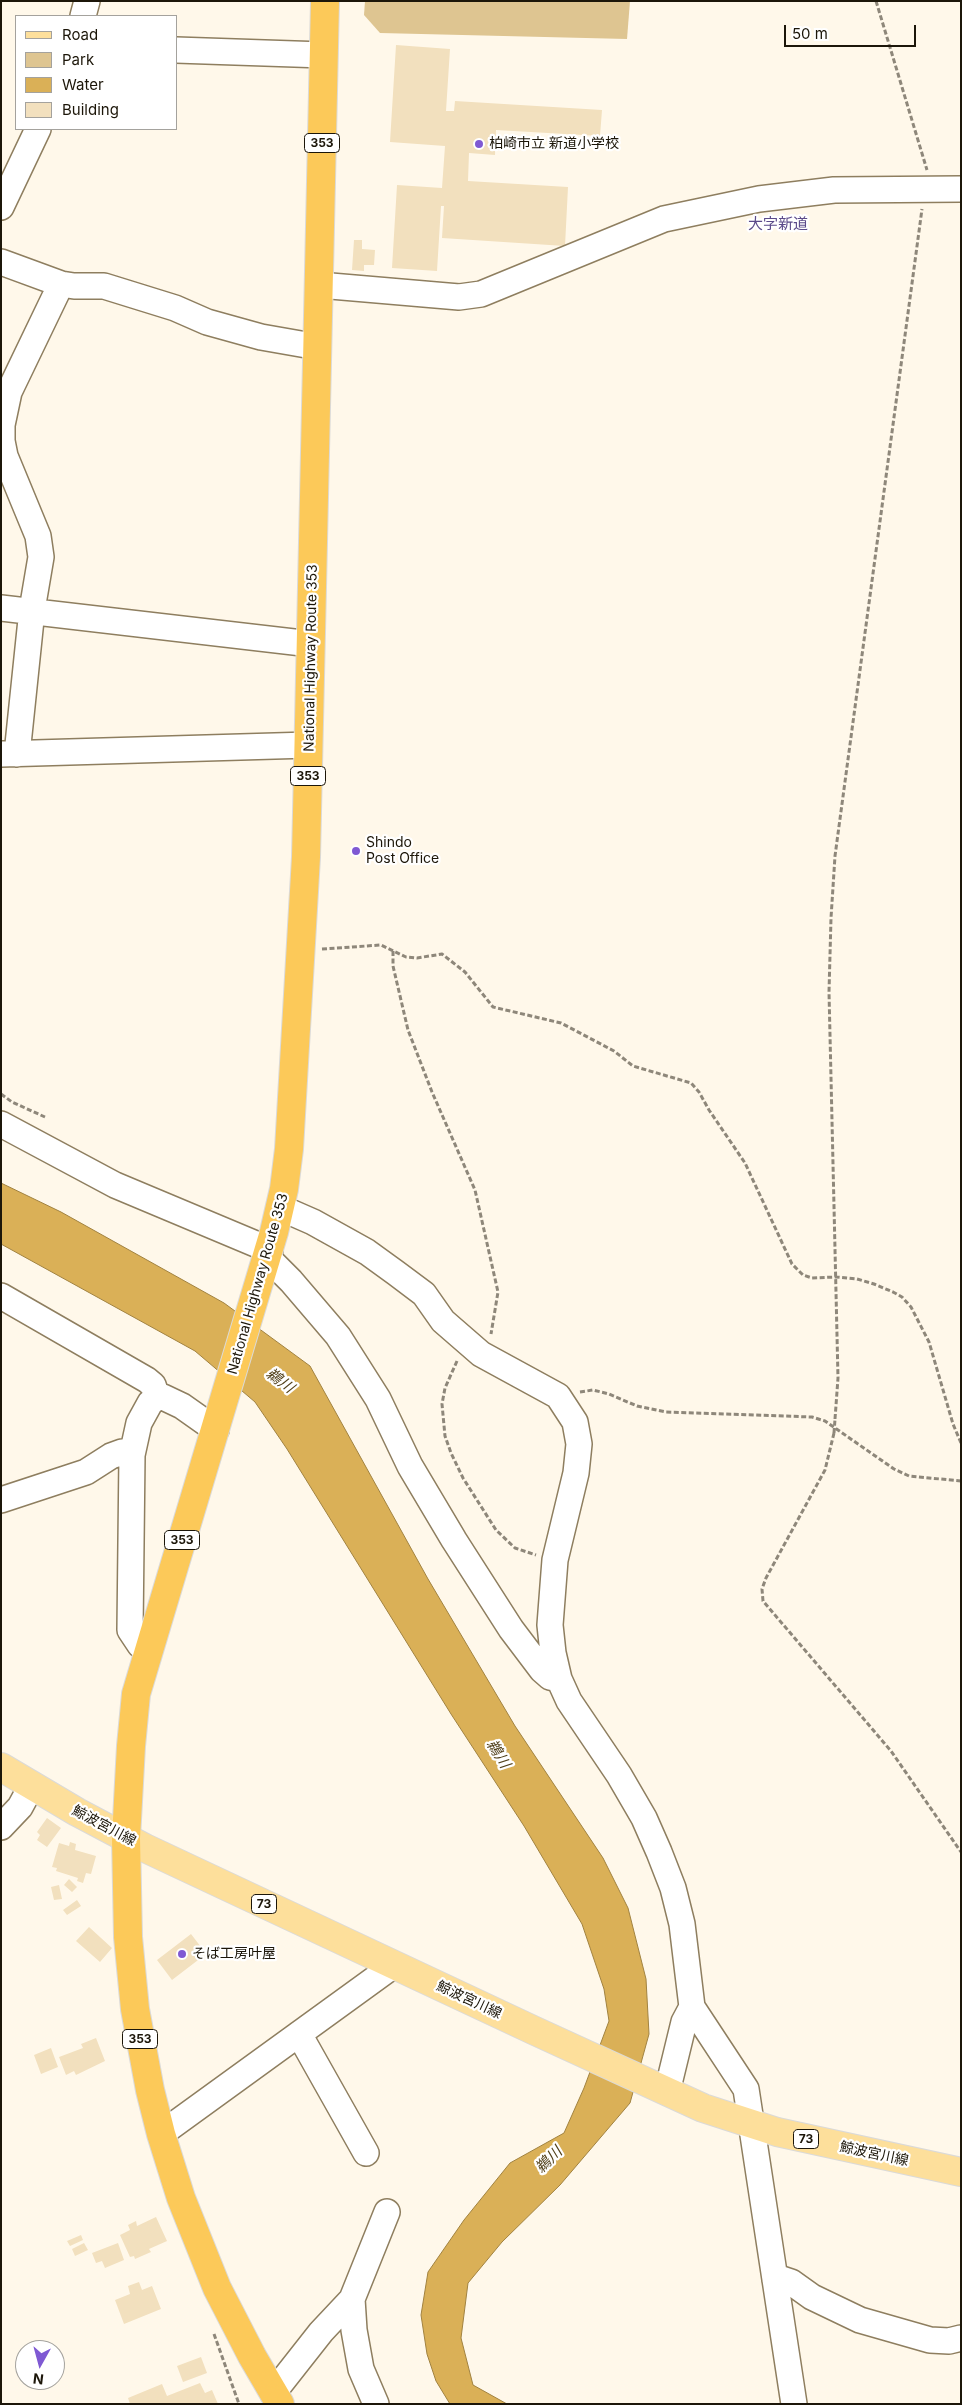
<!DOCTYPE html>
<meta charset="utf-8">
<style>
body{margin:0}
#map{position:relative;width:962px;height:2405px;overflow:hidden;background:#fff8ea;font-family:Inter,sans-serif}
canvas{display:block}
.frame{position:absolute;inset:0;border:2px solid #1c1609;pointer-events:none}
.legend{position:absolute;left:15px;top:15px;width:162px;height:115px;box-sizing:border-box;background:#fff;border:1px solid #a4a29d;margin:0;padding:6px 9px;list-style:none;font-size:15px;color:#1c1609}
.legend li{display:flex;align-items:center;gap:10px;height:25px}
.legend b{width:25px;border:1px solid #a4a29d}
.north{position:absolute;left:15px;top:2340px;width:50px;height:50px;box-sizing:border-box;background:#fff;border:1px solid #a4a29d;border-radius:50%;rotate:187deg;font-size:14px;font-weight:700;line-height:20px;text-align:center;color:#1c1609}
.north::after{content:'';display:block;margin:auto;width:18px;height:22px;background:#7f59d3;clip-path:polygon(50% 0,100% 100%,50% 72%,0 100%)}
.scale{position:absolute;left:784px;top:25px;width:132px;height:22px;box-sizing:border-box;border:2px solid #1c1609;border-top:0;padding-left:6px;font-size:15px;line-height:18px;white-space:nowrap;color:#1c1609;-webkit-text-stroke:4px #fff;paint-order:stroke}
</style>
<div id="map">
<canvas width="962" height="2405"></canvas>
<div class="frame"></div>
<ul class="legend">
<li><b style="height:6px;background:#fddf9b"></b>Road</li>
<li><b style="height:14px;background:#dec591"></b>Park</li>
<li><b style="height:14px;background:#dab057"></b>Water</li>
<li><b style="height:14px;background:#f2e0be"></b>Building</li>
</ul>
<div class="north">N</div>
<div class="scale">50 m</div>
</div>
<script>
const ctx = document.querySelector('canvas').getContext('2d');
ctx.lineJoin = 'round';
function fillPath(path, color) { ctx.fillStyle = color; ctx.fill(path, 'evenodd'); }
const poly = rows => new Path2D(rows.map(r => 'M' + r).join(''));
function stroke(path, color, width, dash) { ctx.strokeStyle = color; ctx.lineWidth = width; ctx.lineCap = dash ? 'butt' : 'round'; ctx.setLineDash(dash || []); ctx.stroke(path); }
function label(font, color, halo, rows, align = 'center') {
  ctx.font = font + ' Inter,"Noto Sans JP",sans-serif'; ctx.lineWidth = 4.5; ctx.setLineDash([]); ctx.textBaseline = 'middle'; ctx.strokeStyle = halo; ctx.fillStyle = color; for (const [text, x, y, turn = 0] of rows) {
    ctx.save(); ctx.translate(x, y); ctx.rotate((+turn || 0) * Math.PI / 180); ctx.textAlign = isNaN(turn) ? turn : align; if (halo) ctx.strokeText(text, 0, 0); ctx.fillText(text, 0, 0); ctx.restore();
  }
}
fillPath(poly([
 [365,1,630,1,627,39,380,33,364,15]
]), '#dec591');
const water = poly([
 [1,1183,61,1212,224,1303,310,1366,428,1579,515,1726,603,1858,628,1908,646,1979,649,2034,630,2103,560,2185,502,2242,468,2283,461,2338,473,2385,507,2404,450,2404,436,2381,427,2354,421,2315,428,2272,464,2220,510,2163,564,2133,584,2088,609,2021,604,1989,582,1924,524,1826,451,1714,287,1449,255,1402,195,1351,1,1244,1,1183]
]);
fillPath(water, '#dab057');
stroke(water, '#a18240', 1);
fillPath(poly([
 [396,45,450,49,446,111,454,111,455,101,602,110,600,136,496,130,495,155,469,153,468,181,568,187,565,246,442,238,444,206,441,206,437,271,392,268,397,185,442,188,445,146,390,142],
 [354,240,362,240,362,249,375,250,374,265,364,265,364,271,352,270],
 [47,1818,61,1828,47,1847,37,1840,40,1835,37,1832],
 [70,1842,76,1844,75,1850,96,1856,91,1874,86,1873,83,1883,77,1881,78,1878,56,1871,57,1868,52,1867,59,1843,69,1846],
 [69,1879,77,1887,72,1892,64,1885],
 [59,1885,62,1899,54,1900,51,1887],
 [77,1900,81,1906,67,1915,63,1910],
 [89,1927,112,1948,100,1962,76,1941],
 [191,1934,201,1947,197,1950,202,1957,172,1980,157,1960],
 [96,2038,105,2061,76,2075,74,2071,66,2075,59,2057,83,2048,81,2044],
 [51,2048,58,2067,41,2074,34,2055],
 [156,2217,167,2241,149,2249,151,2252,135,2259,134,2256,130,2257,120,2235,130,2230,128,2225,136,2221,137,2226],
 [81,2235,83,2240,70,2246,67,2241],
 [84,2243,88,2250,75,2256,72,2249],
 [118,2243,124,2260,105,2268,102,2261,96,2263,92,2253],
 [139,2282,142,2290,152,2286,161,2309,124,2324,115,2300,130,2294,128,2286],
 [201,2357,207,2373,183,2382,177,2366],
 [200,2383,205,2393,212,2390,218,2404,130,2404,128,2398,162,2384,167,2396]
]), '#f2e0be');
const minor = poly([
 [83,16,87,1],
 [176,50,324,55],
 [1,207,38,129],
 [1,262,61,284,74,286,104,286,175,308,207,322,261,337,318,347],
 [319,285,459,297,481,294,664,219,759,199,834,190,961,189],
 [1,608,311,644],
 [1,754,309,745],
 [17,754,32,610,41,557,38,536,5,456,2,441,2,425,9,392,61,284],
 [1,1124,115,1185,270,1250],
 [281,1208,313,1222,367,1252,396,1273,424,1294,443,1321,481,1354,558,1396,575,1422,579,1444,576,1473,555,1560,550,1625,553,1653,559,1679,569,1701,619,1775,644,1818,659,1852,673,1888,682,1924,692,2007,746,2089,794,2404],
 [267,1257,291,1281,338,1336,378,1399,410,1466,454,1540,511,1629,542,1670,550,1677,559,1679],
 [1,1296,147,1380,153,1385,157,1397],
 [1,1500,86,1472,111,1456,122,1452,132,1455],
 [148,1650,140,1645,130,1630,132,1455,139,1423,150,1403,157,1397,163,1397,182,1406,216,1430],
 [1,1827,20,1807,32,1785],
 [299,2034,366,2153],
 [667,2092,684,2022,692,2007],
 [161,2134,394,1965],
 [775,2280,782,2279,791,2282,812,2297,860,2320,930,2340,949,2341,961,2338],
 [352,2299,354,2330,361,2369,376,2404],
 [273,2393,321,2332,352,2299,387,2212]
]);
const major = poly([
 [1,1767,77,1812,145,1848,533,2030,703,2108,777,2132,961,2172]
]);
const highway = poly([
 [280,2404,252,2356,217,2288,181,2198,161,2134,150,2090,135,2009,128,1937,126,1838,131,1746,136,1694,274,1232,284,1189,289,1149,306,857,325,1]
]);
stroke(minor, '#8e7e5f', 28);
stroke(major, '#dbdad8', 30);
stroke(highway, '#dbdad8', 30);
stroke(poly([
 [876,1,927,170],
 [322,949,381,945,406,957,417,958,442,954,465,972,493,1007,561,1023,614,1051,633,1066,691,1083,699,1092,709,1110,745,1163,792,1264,803,1275,812,1278,836,1277,857,1279,874,1284,893,1292,902,1297,911,1307,929,1342,953,1424,961,1443],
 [393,951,393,966,408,1030,432,1092,475,1190,498,1292,491,1334],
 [1,1094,12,1102,45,1117],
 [457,1361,445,1388,442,1404,445,1436,451,1453,463,1478,496,1530,515,1548,536,1555],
 [580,1392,593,1390,609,1394,637,1406,666,1412,812,1417,825,1421,894,1469,909,1476,961,1481],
 [835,1419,838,1378,829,992,831,918,835,856,922,209],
 [834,1433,825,1470,766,1578,762,1589,763,1601,891,1751,961,1852],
 [214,2334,239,2404]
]), '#8e877a', 3, [5, 2.5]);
stroke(minor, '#fff', 25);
stroke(major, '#fddf9b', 28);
stroke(highway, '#fcc959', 28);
stroke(poly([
 [834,1433,835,1419]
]), '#8e877a', 3, [5, 2.5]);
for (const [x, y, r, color] of [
 [479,144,5,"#7f59d3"],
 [356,851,5,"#7f59d3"],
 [182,1954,5,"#7f59d3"]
]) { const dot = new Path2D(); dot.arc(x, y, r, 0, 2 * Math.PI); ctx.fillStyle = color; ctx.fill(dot); stroke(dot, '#fff', 2); }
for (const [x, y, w] of [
 [322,143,35],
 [308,776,35],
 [182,1540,35],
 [264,1904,25],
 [140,2039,35],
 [806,2139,25]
]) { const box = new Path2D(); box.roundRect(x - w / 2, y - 9.5, w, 19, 4); ctx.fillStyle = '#fff'; ctx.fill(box); stroke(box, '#1c1609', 1); }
label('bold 12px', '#1c1609', null, [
 ["353",322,143],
 ["353",308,776],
 ["353",182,1540],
 ["73",264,1904],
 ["353",140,2039],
 ["73",806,2139]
]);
label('14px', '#1c1609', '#fff', [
 ["柏崎市立 新道小学校",489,144],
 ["Shindo",366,843],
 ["Post Office",366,859],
 ["そば工房叶屋",192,1954]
], 'left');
label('14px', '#1c1609', '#fff', [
 ["National Highway Route 353",311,658,-89],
 ["National Highway Route 353",258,1284,-74],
 ["鯨波宮川線",104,1826,28],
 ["鯨波宮川線",469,2000,25],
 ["鯨波宮川線",874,2154,12]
]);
label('15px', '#5b4a89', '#fff', [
 ["大字新道",778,224]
]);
label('italic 15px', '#52411b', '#fff', [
 ["鵜川",280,1381,37],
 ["鵜川",498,1754,58],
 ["鵜川",549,2160,-45]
]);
</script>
